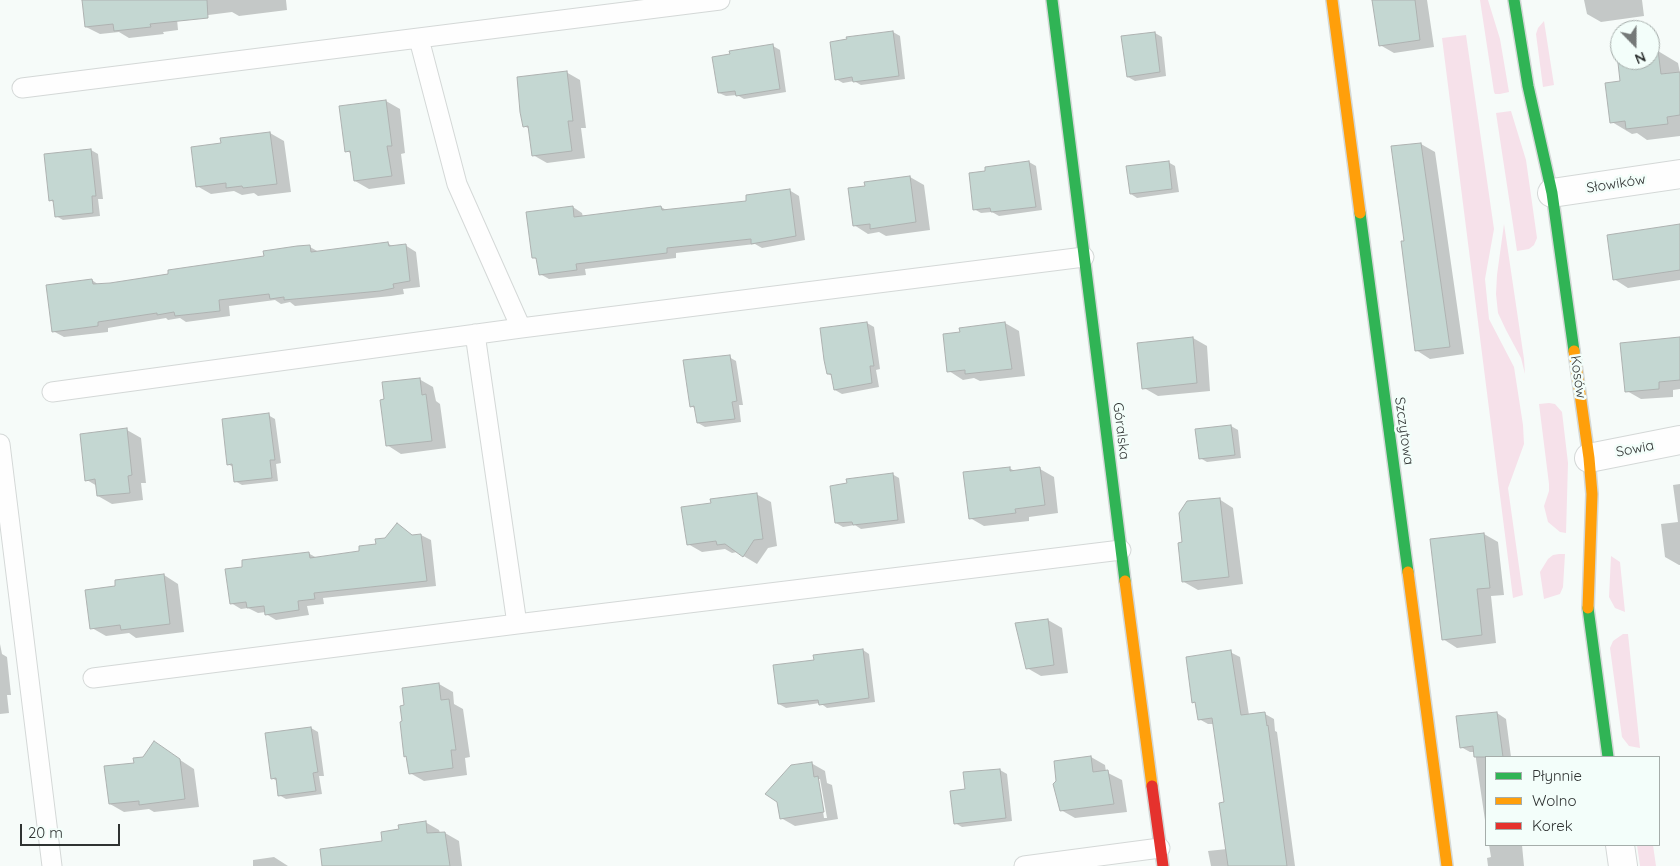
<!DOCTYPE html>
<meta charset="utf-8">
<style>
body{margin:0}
#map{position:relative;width:1680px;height:866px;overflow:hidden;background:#f6fbf9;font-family:Quicksand,sans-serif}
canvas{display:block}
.legend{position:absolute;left:1485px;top:756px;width:175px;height:90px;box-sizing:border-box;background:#f3fefa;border:1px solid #a5adaa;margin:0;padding:6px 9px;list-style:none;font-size:15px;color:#2f3332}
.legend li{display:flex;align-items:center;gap:10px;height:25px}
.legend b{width:25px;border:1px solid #a5adaa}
.north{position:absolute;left:1610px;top:20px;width:50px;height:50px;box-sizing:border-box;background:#f3fefa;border:1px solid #a5adaa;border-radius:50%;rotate:158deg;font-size:14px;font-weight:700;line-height:20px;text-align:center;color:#2f3332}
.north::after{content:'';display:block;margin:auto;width:18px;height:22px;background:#757978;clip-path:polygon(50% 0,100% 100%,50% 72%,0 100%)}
.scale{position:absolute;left:20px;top:824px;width:100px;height:22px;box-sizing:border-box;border:2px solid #2f3332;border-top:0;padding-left:6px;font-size:15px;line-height:18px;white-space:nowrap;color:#2f3332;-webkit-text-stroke:4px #f3fefa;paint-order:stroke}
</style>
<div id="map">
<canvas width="1680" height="866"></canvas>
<ul class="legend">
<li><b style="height:6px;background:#30b455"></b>Płynnie</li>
<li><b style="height:6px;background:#ff9f0a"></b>Wolno</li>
<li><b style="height:6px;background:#e5322d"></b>Korek</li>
</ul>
<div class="north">N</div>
<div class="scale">20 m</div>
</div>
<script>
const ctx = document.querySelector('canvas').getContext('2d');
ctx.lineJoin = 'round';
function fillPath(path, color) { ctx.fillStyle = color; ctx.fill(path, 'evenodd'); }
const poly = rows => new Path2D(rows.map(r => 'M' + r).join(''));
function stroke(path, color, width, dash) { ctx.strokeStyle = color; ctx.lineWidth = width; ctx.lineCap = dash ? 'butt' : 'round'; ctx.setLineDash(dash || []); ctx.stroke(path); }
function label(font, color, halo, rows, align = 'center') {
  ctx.font = font + ' Quicksand,sans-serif'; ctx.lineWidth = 5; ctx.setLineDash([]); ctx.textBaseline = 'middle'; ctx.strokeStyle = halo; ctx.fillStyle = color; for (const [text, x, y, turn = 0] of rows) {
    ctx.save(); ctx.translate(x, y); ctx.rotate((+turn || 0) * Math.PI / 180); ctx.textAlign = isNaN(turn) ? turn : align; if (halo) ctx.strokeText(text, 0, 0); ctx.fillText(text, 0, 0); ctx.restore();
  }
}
fillPath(poly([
 [1480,0,1488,0,1500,39,1509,92,1500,94,1495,94,1494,92],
 [1544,21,1554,85,1543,87,1536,34,1538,28],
 [1466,35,1494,229,1485,279,1489,319,1514,367,1523,425,1524,444,1508,488,1523,595,1513,598,1442,38],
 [1511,111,1526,160,1537,238,1534,245,1529,249,1517,251,1496,113],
 [1504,224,1524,359,1525,374,1521,358,1506,330,1498,313,1496,294,1497,275],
 [1549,403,1555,404,1562,412,1568,463,1566,533,1560,532,1548,522,1544,506,1549,491,1549,484,1539,404],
 [1559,554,1565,554,1563,587,1560,594,1544,599,1540,572,1548,559,1553,555],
 [1611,556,1620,562,1625,612,1615,608,1609,597],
 [1623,634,1628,634,1640,748,1629,746,1622,737,1610,648,1613,641],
 [1637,845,1653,845,1656,866,1640,866]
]), '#f6e1ea');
fillPath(poly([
 [83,0,286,0,287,10,239,16,232,12,177,19,178,30,163,32,164,34,129,38,119,32,100,34,86,27],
 [1373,0,1427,0,1434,47,1394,53,1380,45],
 [1584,0,1642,0,1644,16,1601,22,1587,14],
 [893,32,900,36,905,79,861,85,854,81,843,83,836,79],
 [1155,33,1162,37,1166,76,1135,81,1128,77],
 [773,46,780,50,786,92,744,99,737,95,726,96,719,93],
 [1658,51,1678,63,1680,73,1680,136,1647,140,1637,133,1632,134,1612,122,1622,82,1618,55,1620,55,1620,60,1650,60,1650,52],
 [566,72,580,80,586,128,581,128,585,158,547,163,533,155,530,129,524,126],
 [386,101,400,109,405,153,401,154,405,184,369,189,355,181,352,154,347,151],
 [270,133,284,141,291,192,258,196,254,193,242,195,234,191,211,194,197,186,222,144],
 [1421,144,1435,152,1464,354,1430,359,1416,350],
 [91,150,98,154,103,199,98,199,100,216,63,220,56,216,55,203,50,200],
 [1029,162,1036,166,1042,210,999,216,992,212,981,213,974,209,987,172,986,168],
 [1168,162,1175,166,1179,192,1137,198,1131,194],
 [910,177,924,185,930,230,886,236,879,232,868,234,854,225],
 [789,190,799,196,805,240,762,248,755,244,676,253,676,258,585,269,586,275,549,279,540,274,538,260,533,257,573,207,582,213,583,217,661,207,668,211,747,202],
 [1680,225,1680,280,1628,288,1614,279],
 [387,243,394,247,405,245,416,252,420,287,403,289,404,294,391,296,295,306,290,302,281,304,275,300,229,306,230,316,186,322,180,318,168,320,166,318,108,328,108,332,64,337,53,331,92,280,99,285,110,284,265,257,310,247,319,252],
 [867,323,874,327,880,369,876,370,879,387,842,394,835,390,833,376,828,374],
 [1005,323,1019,331,1025,376,980,381,974,378,963,380,949,371],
 [1193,338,1207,346,1210,391,1158,396,1144,388],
 [1680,338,1680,389,1673,390,1673,397,1641,399,1627,391],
 [729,357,736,361,743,405,739,405,741,422,705,427,698,423,696,409,691,406],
 [419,379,433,387,436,401,440,404,446,448,401,454,387,445],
 [268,415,275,419,281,463,276,464,278,481,242,485,235,481,233,467,228,464],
 [1231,426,1238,430,1241,458,1207,462,1200,458],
 [127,430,141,438,146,483,141,483,143,500,112,504,98,496,97,486,87,480],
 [1009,468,1015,471,1040,469,1054,477,1058,513,1029,517,1029,521,984,526,970,518],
 [892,474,899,478,905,523,861,529,855,525,843,527,836,523],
 [1680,484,1680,565,1679,565,1665,557,1661,524,1678,522,1673,485],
 [756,494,771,502,777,546,768,548,757,564,737,552,732,553,725,549,702,552,688,544,712,504],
 [1219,499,1233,508,1243,584,1198,590,1184,582,1183,543],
 [397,525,414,536,421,535,431,540,436,586,323,598,324,604,307,606,309,615,276,620,266,614,266,612,258,613,248,608,241,609,231,603,244,568,308,553,317,558,361,552,385,539],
 [1484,534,1498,542,1504,595,1491,596,1496,643,1457,648,1443,639],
 [164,575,178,584,184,632,136,638,129,633,106,636,92,628,116,587],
 [1048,620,1062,628,1068,673,1041,676,1027,668],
 [0,644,2,654,7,657,11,695,7,695,9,713,0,714],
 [863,650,869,654,875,702,827,708,820,703,786,708,779,704,815,661],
 [1230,652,1240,657,1249,715,1265,714,1274,719,1275,731,1277,732,1295,866,1211,866,1208,851,1227,849,1225,803,1214,724,1208,724,1199,719,1197,704,1194,702],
 [439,684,453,692,454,704,463,709,470,757,465,758,467,775,424,781,410,773,408,758,406,756,401,723],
 [1497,713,1506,719,1511,757,1486,757,1486,827,1475,752,1470,752,1461,747],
 [311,728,318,732,324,776,319,776,322,794,286,799,279,795,277,781,272,778],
 [154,743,194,769,199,807,154,812,149,809,124,812,110,804,135,764,143,758],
 [1091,757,1105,765,1106,772,1122,780,1127,812,1075,818,1061,810],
 [811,763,825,771,827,783,832,785,838,819,795,826,781,818],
 [818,779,820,779,827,818,824,818],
 [1000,770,1007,774,1012,821,962,827,955,823],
 [425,822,439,830,440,833,445,833,459,841,462,866,348,866,400,830],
 [1489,845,1522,845,1524,866,1488,866,1487,858,1491,857],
 [274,857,288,866,253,866,253,860]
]), '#0003');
const building = poly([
 [82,0,207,0,208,18,150,24,151,27,114,31,113,24,85,27,82,0],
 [1372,0,1415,0,1420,40,1379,46,1372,0],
 [893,31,899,76,853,82,852,77,835,80,830,42,847,39,846,37,893,31],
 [1155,32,1160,72,1127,77,1121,36,1155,32],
 [773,44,780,89,736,96,735,91,718,93,712,57,730,54,729,51,773,44],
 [1650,50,1658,50,1661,74,1680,72,1680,115,1667,117,1668,124,1626,129,1625,121,1610,123,1605,83,1620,81,1617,54,1620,53,1620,60,1650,60,1650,50],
 [567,71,573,121,568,121,572,151,532,156,528,126,523,127,520,112,517,77,567,71],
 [386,100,392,146,387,146,392,176,354,181,350,151,345,152,339,106,386,100],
 [270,132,277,184,243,188,242,186,226,188,226,183,196,187,191,147,221,143,220,138,270,132],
 [1421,143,1450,347,1415,351,1401,241,1404,241,1391,146,1421,143],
 [91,149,96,196,92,196,93,213,55,217,53,200,49,201,44,154,91,149],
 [1029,161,1036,207,991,212,990,208,973,210,969,173,985,171,985,167,1029,161],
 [1169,161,1172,189,1130,194,1126,166,1169,161],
 [910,176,916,222,870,229,870,224,853,226,848,188,865,186,864,182,910,176],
 [790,189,796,236,751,244,751,239,667,248,667,253,576,264,577,270,539,275,536,258,532,258,526,212,573,206,574,217,661,206,662,210,746,201,746,195,790,189],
 [1680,224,1680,270,1613,280,1607,235,1680,224],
 [388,242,389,246,406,244,410,281,393,284,394,288,380,291,284,300,284,297,270,299,269,294,219,300,220,311,175,316,174,312,157,315,157,313,98,322,98,326,52,332,46,285,92,279,93,284,110,283,168,274,168,270,264,256,263,251,297,246,310,245,311,252,388,242],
 [867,322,874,366,870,366,872,383,834,390,831,374,827,374,824,360,820,328,867,322],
 [1005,322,1012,369,965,374,965,370,947,372,943,334,960,332,959,328,1005,322],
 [1193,337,1197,383,1142,389,1137,343,1193,337],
 [1680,337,1680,380,1659,382,1659,389,1625,392,1620,343,1680,337],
 [730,355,737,401,732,402,735,419,697,423,694,406,690,407,683,360,730,355],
 [420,378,422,395,426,394,432,441,386,446,380,400,384,399,382,382,420,378],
 [269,413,275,460,270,460,272,478,234,482,232,464,227,465,222,419,269,413],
 [1231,425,1235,455,1199,459,1195,429,1231,425],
 [127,428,132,475,128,476,130,493,97,496,95,479,85,481,80,434,127,428],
 [1010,467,1010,471,1040,467,1045,505,1015,509,1016,513,969,519,963,472,1010,467],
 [893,473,898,520,853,525,852,522,835,523,830,486,847,483,846,479,893,473],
 [757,493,763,539,754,540,743,557,725,544,717,545,716,541,687,545,681,507,711,503,710,499,757,493],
 [1220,498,1229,577,1182,582,1178,543,1182,542,1179,513,1187,501,1220,498],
 [397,523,412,535,421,534,427,581,314,593,315,599,298,601,299,610,265,615,264,606,247,608,246,602,230,604,225,569,242,567,242,560,309,552,310,558,359,551,359,546,376,544,375,539,385,538,397,523],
 [1484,533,1490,588,1477,589,1482,635,1442,640,1430,539,1484,533],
 [164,574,170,624,121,630,120,625,90,629,85,590,115,586,115,580,164,574],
 [1048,619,1054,665,1026,669,1015,623,1048,619],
 [863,649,869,698,819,705,818,700,778,704,773,665,814,660,813,655,863,649],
 [1231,650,1241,715,1265,712,1267,726,1268,725,1287,866,1228,866,1219,803,1224,802,1212,718,1198,720,1195,702,1192,703,1186,657,1231,650],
 [439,683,441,700,449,699,456,750,451,750,453,768,409,774,406,756,404,757,400,722,402,721,400,706,404,705,402,688,439,683],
 [1497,712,1503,757,1474,757,1473,746,1460,748,1456,716,1497,712],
 [311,727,318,772,313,773,316,791,278,796,276,778,271,779,265,733,311,727],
 [154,741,180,759,185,799,139,805,139,801,109,804,104,766,134,763,133,758,143,757,154,741],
 [1091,756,1093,772,1108,770,1114,804,1060,811,1053,784,1056,781,1054,761,1091,756],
 [812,762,814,777,818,776,824,812,780,819,777,802,765,794,791,765,812,762],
 [1000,769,1006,818,954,824,950,791,965,789,963,772,1000,769],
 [426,821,427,833,445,832,450,866,322,866,320,849,382,841,381,832,399,829,398,825,426,821]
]);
fillPath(building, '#c4d7d2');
stroke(building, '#aeb2b1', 1);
const lane = poly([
 [419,39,457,184,521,328],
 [22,88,720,0],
 [475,334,517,624],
 [52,392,521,328,1084,257],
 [0,444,52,866],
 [93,678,517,624,1121,550],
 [1024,866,1160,848]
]);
const street = poly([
 [1552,193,1680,174],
 [1589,458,1680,440],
 [1620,845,1623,866]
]);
const fast = poly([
 [1052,0,1125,581],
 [1514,0,1528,86,1552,193,1574,351],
 [1360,213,1408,572],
 [1588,608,1608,757]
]);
const slow = poly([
 [1332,0,1360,213],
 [1574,351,1589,458,1592,494,1588,608],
 [1408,572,1447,866],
 [1125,581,1152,786]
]);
const jam = poly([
 [1152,786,1163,866]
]);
stroke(lane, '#d4d8d7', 21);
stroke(street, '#d4d8d7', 30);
stroke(fast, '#d4d8d7', 14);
stroke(slow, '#d4d8d7', 14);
stroke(jam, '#d4d8d7', 14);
stroke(lane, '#fefefe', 19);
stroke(street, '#fefefe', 28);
stroke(fast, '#30b455', 11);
stroke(slow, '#ff9f0a', 11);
stroke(jam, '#e5322d', 11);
label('14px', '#2f3332', '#f3fefa', [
 ["Słowików",1616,184,-9],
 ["Kosów",1578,377,82],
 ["Góralska",1121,431,83],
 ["Szczytowa",1404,431,82],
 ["Sowia",1635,449,-11]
]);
</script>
